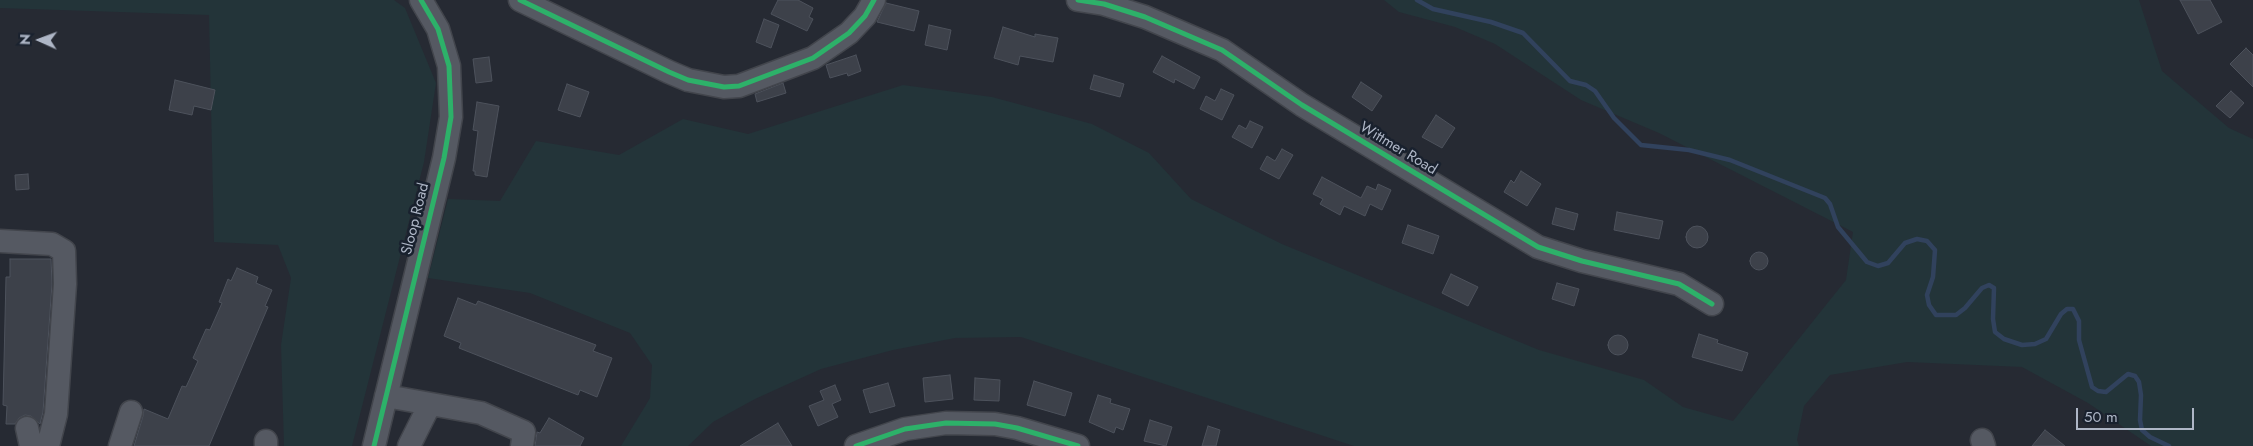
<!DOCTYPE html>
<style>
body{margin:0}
#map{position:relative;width:2253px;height:446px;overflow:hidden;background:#262a33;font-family:Jost,sans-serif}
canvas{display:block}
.north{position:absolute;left:15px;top:15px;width:50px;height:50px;-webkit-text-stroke:4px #19212e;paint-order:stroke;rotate:272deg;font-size:14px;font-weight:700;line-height:20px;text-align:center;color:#aeb6c6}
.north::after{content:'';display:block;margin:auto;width:18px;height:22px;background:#aeb6c6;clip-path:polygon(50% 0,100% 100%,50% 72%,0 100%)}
.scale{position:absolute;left:2076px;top:408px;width:118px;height:22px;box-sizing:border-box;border:2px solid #aeb6c6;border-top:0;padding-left:6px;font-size:15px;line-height:18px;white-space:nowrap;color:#aeb6c6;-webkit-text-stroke:4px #19212e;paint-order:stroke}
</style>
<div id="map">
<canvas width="2253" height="446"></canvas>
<div class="north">N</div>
<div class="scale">50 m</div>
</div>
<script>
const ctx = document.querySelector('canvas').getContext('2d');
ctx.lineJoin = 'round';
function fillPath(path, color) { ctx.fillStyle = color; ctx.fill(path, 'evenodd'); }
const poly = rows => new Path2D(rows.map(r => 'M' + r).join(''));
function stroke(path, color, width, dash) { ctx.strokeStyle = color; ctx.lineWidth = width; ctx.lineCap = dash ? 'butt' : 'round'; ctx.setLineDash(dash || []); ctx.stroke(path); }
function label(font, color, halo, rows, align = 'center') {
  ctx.font = font + ' Jost,sans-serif'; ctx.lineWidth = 5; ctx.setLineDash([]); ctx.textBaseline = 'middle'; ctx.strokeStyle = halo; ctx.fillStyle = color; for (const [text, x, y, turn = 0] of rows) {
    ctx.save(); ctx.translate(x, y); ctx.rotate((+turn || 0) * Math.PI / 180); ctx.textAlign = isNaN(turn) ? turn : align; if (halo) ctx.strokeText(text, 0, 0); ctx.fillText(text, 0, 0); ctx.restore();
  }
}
fillPath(poly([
 [0,0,394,0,405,8,436,83,424,162,352,446,284,446,281,345,291,278,278,245,214,242,209,15,0,8],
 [1384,0,2139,0,2162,71,2229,128,2253,139,2253,446,2151,446,2088,403,2022,367,1907,362,1830,375,1804,406,1797,440,1799,446,1354,446,1021,337,955,338,893,350,821,369,755,399,713,422,688,446,621,446,650,398,652,365,630,333,530,293,428,278,448,199,500,201,536,141,619,155,683,119,748,134,903,85,992,97,1092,124,1149,153,1191,199,1282,244,1539,350,1644,380,1683,407,1733,421,1846,280,1853,232,1659,133,1581,100,1495,44,1455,27,1399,12]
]), '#233439');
stroke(poly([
 [1417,0,1433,9,1491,22,1523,33,1570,81,1586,85,1595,91,1614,118,1641,145,1689,150,1730,160,1825,198,1830,204,1838,227,1867,262,1878,266,1888,263,1905,243,1917,239,1927,241,1935,250,1933,277,1927,295,1929,305,1936,315,1956,315,1965,308,1982,288,1989,285,1994,288,1993,319,1995,332,2004,339,2022,345,2035,344,2046,339,2061,314,2067,309,2073,309,2079,321,2079,340,2092,387,2098,391,2106,392,2128,374,2135,376,2139,382,2141,395,2140,420,2142,430,2150,437,2169,446]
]), '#31425d', 4.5);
const building = poly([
 [778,0,798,0,813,8,809,17,813,19,807,31,771,14,778,0],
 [2180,0,2210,0,2222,22,2198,34,2180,0],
 [886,3,919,11,914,31,877,22,886,3],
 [764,19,779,25,771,48,756,42,764,19],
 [929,25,951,30,947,50,925,45,929,25],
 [1003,27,1035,37,1035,34,1058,38,1053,62,1020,56,1018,65,994,58,1003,27],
 [2246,48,2253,55,2253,87,2230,64,2246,48],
 [856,55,861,71,848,76,847,73,830,78,826,65,856,55],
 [1162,56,1200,77,1194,89,1175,79,1174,83,1153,72,1162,56],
 [489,57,492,81,476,83,473,59,489,57],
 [1094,75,1124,84,1120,97,1090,89,1094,75],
 [175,80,215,90,211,110,194,106,192,115,169,110,175,80],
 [1361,82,1382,96,1372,111,1352,97,1361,82],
 [783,83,786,93,757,102,755,94,783,83],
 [567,84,589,92,580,117,558,110,567,84],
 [1221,89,1234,95,1222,120,1200,109,1206,96,1215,101,1221,89],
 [2231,91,2244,103,2230,118,2216,106,2231,91],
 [477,102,499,106,487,177,475,175,475,171,473,171,478,131,473,130,477,102],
 [1436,115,1455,128,1442,148,1422,137,1436,115],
 [1250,121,1263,127,1252,148,1232,137,1239,125,1246,129,1250,121],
 [1282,149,1293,155,1279,179,1260,169,1267,156,1275,161,1282,149],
 [1521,171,1541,184,1527,206,1504,192,1511,180,1514,183,1521,171],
 [28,174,29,189,16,190,15,175,28,174],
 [1322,177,1361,198,1367,186,1376,190,1378,184,1391,190,1382,210,1370,204,1365,216,1344,206,1340,215,1320,204,1323,199,1313,194,1322,177],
 [1556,208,1578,214,1574,230,1552,224,1556,208],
 [1617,212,1663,221,1659,239,1614,230,1617,212],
 [1408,225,1439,236,1433,254,1402,243,1408,225],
 '1686 237a11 11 0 1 1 22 0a11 11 0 1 1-22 0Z',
 '1750 261a9 9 0 1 1 18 0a9 9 0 1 1-18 0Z',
 [10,259,51,259,52,284,43,412,40,424,31,416,25,415,19,418,15,424,6,424,7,406,3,405,6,277,10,277,10,259],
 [237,268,258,277,256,283,272,290,265,306,268,307,209,446,134,446,143,416,144,409,168,419,182,386,186,387,198,361,193,358,206,329,210,330,222,303,219,302,228,279,231,281,237,268],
 [1451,274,1478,287,1468,306,1442,293,1451,274],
 [1557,283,1579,289,1574,306,1552,299,1557,283],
 [458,298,476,305,478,301,596,345,593,351,612,358,597,397,580,390,578,395,459,348,461,343,444,336,458,298],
 [1699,334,1718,340,1717,343,1748,353,1742,371,1692,357,1699,334],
 '1608 345a10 10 0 1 1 20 0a10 10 0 1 1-20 0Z',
 [950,375,953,399,925,402,923,378,950,375],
 [975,378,1000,380,999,401,974,400,975,378],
 [1034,381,1072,393,1065,416,1027,405,1034,381],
 [888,383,895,406,870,413,863,390,888,383],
 [835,385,841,400,832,404,838,417,818,426,809,406,824,400,820,391,835,385],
 [1098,395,1111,399,1110,403,1130,409,1123,430,1116,427,1114,433,1089,422,1098,395],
 [549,418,584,438,580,446,535,446,537,432,540,433,549,418],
 [1150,420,1172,427,1166,446,1144,441,1150,420],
 [778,423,792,446,740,446,778,423],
 [1208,426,1220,430,1216,446,1202,446,1208,426],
 [2045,430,2065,446,2032,446,2045,430]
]);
fillPath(building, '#3d414a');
stroke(building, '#4d525c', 1);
const minor = poly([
 [520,0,669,72,688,80,724,87,739,86,813,58,849,33,865,16,874,0],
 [1078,0,1104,4,1145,17,1222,50,1302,105,1538,247,1582,261,1679,284,1712,304],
 [0,241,52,244,64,251,65,284,56,414,48,446],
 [386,396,481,413,524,432,522,446],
 [27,428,31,446],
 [1982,440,1984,446],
 [120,446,131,412],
 [266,446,266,441],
 [374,446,444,158,451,117,449,66,438,29,421,0],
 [409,446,430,404],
 [856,446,905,429,946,423,995,424,1017,428,1078,446]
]);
stroke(minor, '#42454c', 25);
stroke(minor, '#555962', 22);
stroke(poly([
 [520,0,669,72,688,80,724,87,739,86,813,58,849,33,865,16,874,0],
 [1078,0,1104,4,1145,17,1222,50,1302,105,1538,247,1582,261,1679,284,1712,304],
 [374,446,444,158,451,117,449,66,438,29,421,0],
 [856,446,905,429,946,423,995,424,1017,428,1078,446]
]), '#2db169', 5);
label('15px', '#aeb6c6', '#19212e', [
 ["Wittmer Road",1398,149,31],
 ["Sloop Road",416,219,-76]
]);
</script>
